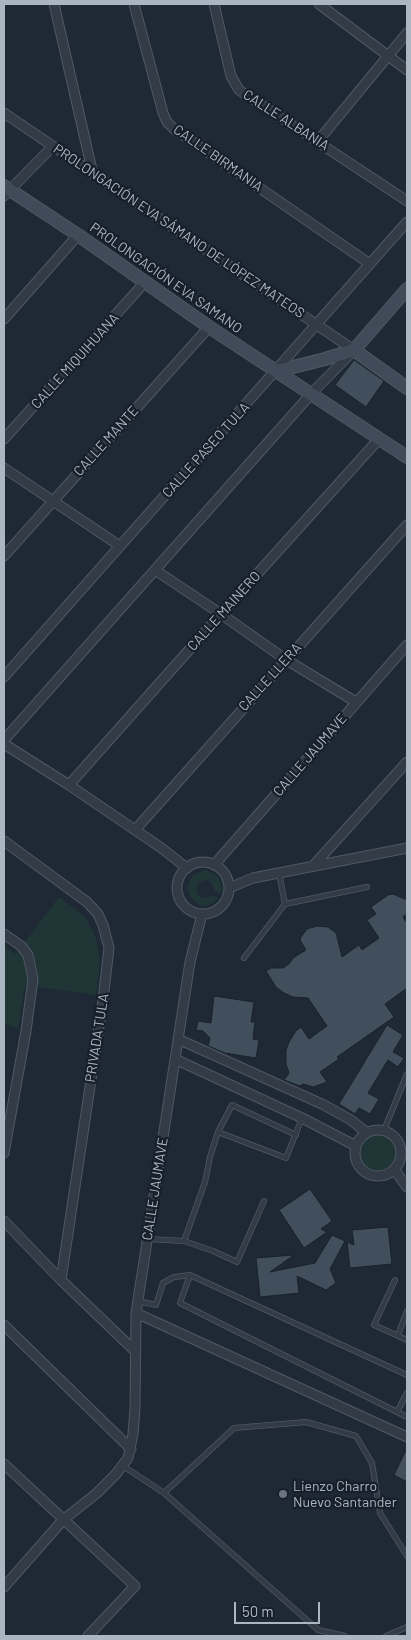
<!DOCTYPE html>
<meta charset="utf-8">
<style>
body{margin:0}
#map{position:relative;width:411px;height:1640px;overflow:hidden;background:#1e2935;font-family:Barlow,sans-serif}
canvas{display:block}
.frame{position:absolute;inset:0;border:5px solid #abb6c3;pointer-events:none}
.scale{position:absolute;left:234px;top:1602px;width:86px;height:22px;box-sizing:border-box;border:2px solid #abb6c3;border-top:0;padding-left:6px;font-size:15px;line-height:18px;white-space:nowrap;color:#abb6c3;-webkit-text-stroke:4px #17202a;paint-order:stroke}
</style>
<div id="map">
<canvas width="411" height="1640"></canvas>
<div class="frame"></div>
<div class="scale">50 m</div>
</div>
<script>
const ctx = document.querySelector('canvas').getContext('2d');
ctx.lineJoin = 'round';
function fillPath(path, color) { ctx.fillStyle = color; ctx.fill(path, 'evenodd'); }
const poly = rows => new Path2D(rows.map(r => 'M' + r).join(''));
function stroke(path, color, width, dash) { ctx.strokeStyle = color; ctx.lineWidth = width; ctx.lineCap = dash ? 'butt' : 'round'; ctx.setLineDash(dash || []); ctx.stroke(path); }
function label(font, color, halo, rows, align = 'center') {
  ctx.font = font + ' Barlow,sans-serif'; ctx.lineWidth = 4.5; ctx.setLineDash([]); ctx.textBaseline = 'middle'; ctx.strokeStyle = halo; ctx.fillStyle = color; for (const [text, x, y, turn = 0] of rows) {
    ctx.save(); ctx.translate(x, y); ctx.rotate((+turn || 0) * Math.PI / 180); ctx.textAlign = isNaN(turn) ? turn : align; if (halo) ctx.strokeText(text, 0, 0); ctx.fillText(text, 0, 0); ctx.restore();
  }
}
fillPath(poly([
 [205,870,215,874,219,878,222,888,222,894,214,891,212,883,209,881,205,880,198,884,196,892,201,898,206,898,213,895,219,898,210,905,205,906,199,905,191,898,187,888,191,878,195,874],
 [59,897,86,918,96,938,100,961,96,995,25,985,18,1029,4,1023,4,946,16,954],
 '358 1154a20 20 0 1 1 40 0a20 20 0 1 1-40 0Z'
]), '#203536');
const building = poly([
 [354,360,384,381,366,407,335,385,354,360],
 [393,894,407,900,407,914,403,917,407,923,407,988,385,1004,394,1017,337,1057,339,1059,320,1072,327,1082,313,1087,303,1084,300,1086,284,1080,289,1073,286,1064,286,1050,289,1042,296,1031,301,1027,309,1039,327,1026,308,998,293,997,284,993,276,987,266,971,271,968,283,968,289,964,293,958,306,950,300,940,301,937,307,929,317,926,328,927,336,933,342,957,359,945,362,950,379,938,367,920,376,914,371,907,388,895,393,894],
 [214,996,254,1002,251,1022,255,1022,253,1039,259,1040,256,1058,225,1053,208,1046,210,1038,203,1031,196,1030,198,1021,211,1023,214,996],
 [387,1025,403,1035,393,1052,404,1058,398,1067,388,1060,368,1093,379,1099,370,1114,359,1108,355,1114,339,1104,387,1025],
 [310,1189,332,1221,321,1229,327,1232,304,1248,279,1210,310,1189],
 [388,1227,392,1264,350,1268,347,1242,354,1245,352,1230,388,1227],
 [332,1235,345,1241,330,1269,336,1283,326,1290,297,1276,299,1293,260,1297,256,1258,294,1255,270,1272,315,1263,332,1235],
 [407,1448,407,1482,394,1475,407,1448]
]);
fillPath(building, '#414f5d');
stroke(building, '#19222c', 1);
const lane = poly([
 [279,873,285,904],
 [244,958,285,904,367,887],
 [384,1130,407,1074],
 [218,1132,286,1158,302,1118],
 [147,1239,184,1241,213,1251,237,1262,264,1201],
 [184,1241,205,1182,210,1157,218,1132,232,1105,296,1135],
 [190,1275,180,1303,407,1417],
 [395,1280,374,1325,407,1340],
 [138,1301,156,1305,163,1283,174,1277,190,1275,407,1375],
 [398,1335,407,1311],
 [397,1412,407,1393],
 [123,1466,164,1493,318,1630,345,1636],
 [164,1493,234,1428,306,1422,356,1436,372,1463,380,1513,407,1556],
 [386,1636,407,1627]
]);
const street = poly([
 [54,4,93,174],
 [134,4,163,113,167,122,174,129,370,264],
 [214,4,231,76,239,90,407,201],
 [319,4,407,70],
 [4,113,354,350,311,394,4,740],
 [318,141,407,33],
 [4,196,53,146],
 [4,319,78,235],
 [4,439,145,282],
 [4,468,120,546],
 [4,556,209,327],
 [155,570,221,614,285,659,356,702],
 [4,677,407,222],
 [4,744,69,785,160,847,187,868],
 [69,785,221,614,379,439],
 [135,830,407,525],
 [4,841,87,902,98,914,103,925,109,948,103,1000,61,1280],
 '177 888a26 26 0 1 1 52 0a26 26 0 1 1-52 0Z',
 [214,865,407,645],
 [313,866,407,762],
 [229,888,253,878,407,848],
 [4,934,21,946,28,955,33,979,26,1031,4,1153],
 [178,1039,324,1105,351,1120,367,1133],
 [175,1059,302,1118,356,1146],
 '355 1153a23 23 0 1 1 46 0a23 23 0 1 1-46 0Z',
 [394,1169,407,1187],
 [4,1221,61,1280,136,1352],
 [136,1313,407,1437],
 [4,1325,131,1449],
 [4,1464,135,1586,88,1636],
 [4,1587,63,1520,97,1493,116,1474,128,1458,133,1434,135,1409,136,1313,190,962,202,914]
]);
const secondary = poly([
 [4,186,78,235,209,327,407,457],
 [354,350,407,289],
 [354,350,407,388],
 [277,371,325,359,354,350]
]);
stroke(lane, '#4f5964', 6);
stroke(street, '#4f5964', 11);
stroke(secondary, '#4f5964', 14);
stroke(lane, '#323b46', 4.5);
stroke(street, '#323b46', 9);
stroke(secondary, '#404a59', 12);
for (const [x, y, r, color] of [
 [283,1494,5,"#6b7280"]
]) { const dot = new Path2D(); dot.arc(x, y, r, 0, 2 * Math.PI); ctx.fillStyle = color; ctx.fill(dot); stroke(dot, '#17202a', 2); }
label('14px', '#abb6c3', '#17202a', [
 ["CALLE ALBANIA",286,120,33],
 ["CALLE BIRMANIA",218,158,35],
 ["PROLONGACIÓN EVA SÁMANO DE LÓPEZ MATEOS",179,231,34],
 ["PROLONGACIÓN EVA SAMANO",166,278,35],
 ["CALLE MIQUIHUANA",75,361,-48],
 ["CALLE MANTE",106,441,-48],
 ["CALLE PASEO TULA",206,450,-48],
 ["CALLE MAINERO",224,611,-48],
 ["CALLE LLERA",270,677,-48],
 ["CALLE JAUMAVE",310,755,-49],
 ["PRIVADA TULA",97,1038,-81],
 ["CALLE JAUMAVE",155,1189,-81]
]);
label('14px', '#abb6c3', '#17202a', [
 ["Lienzo Charro",293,1486],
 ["Nuevo Santander",293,1502]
], 'left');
</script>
